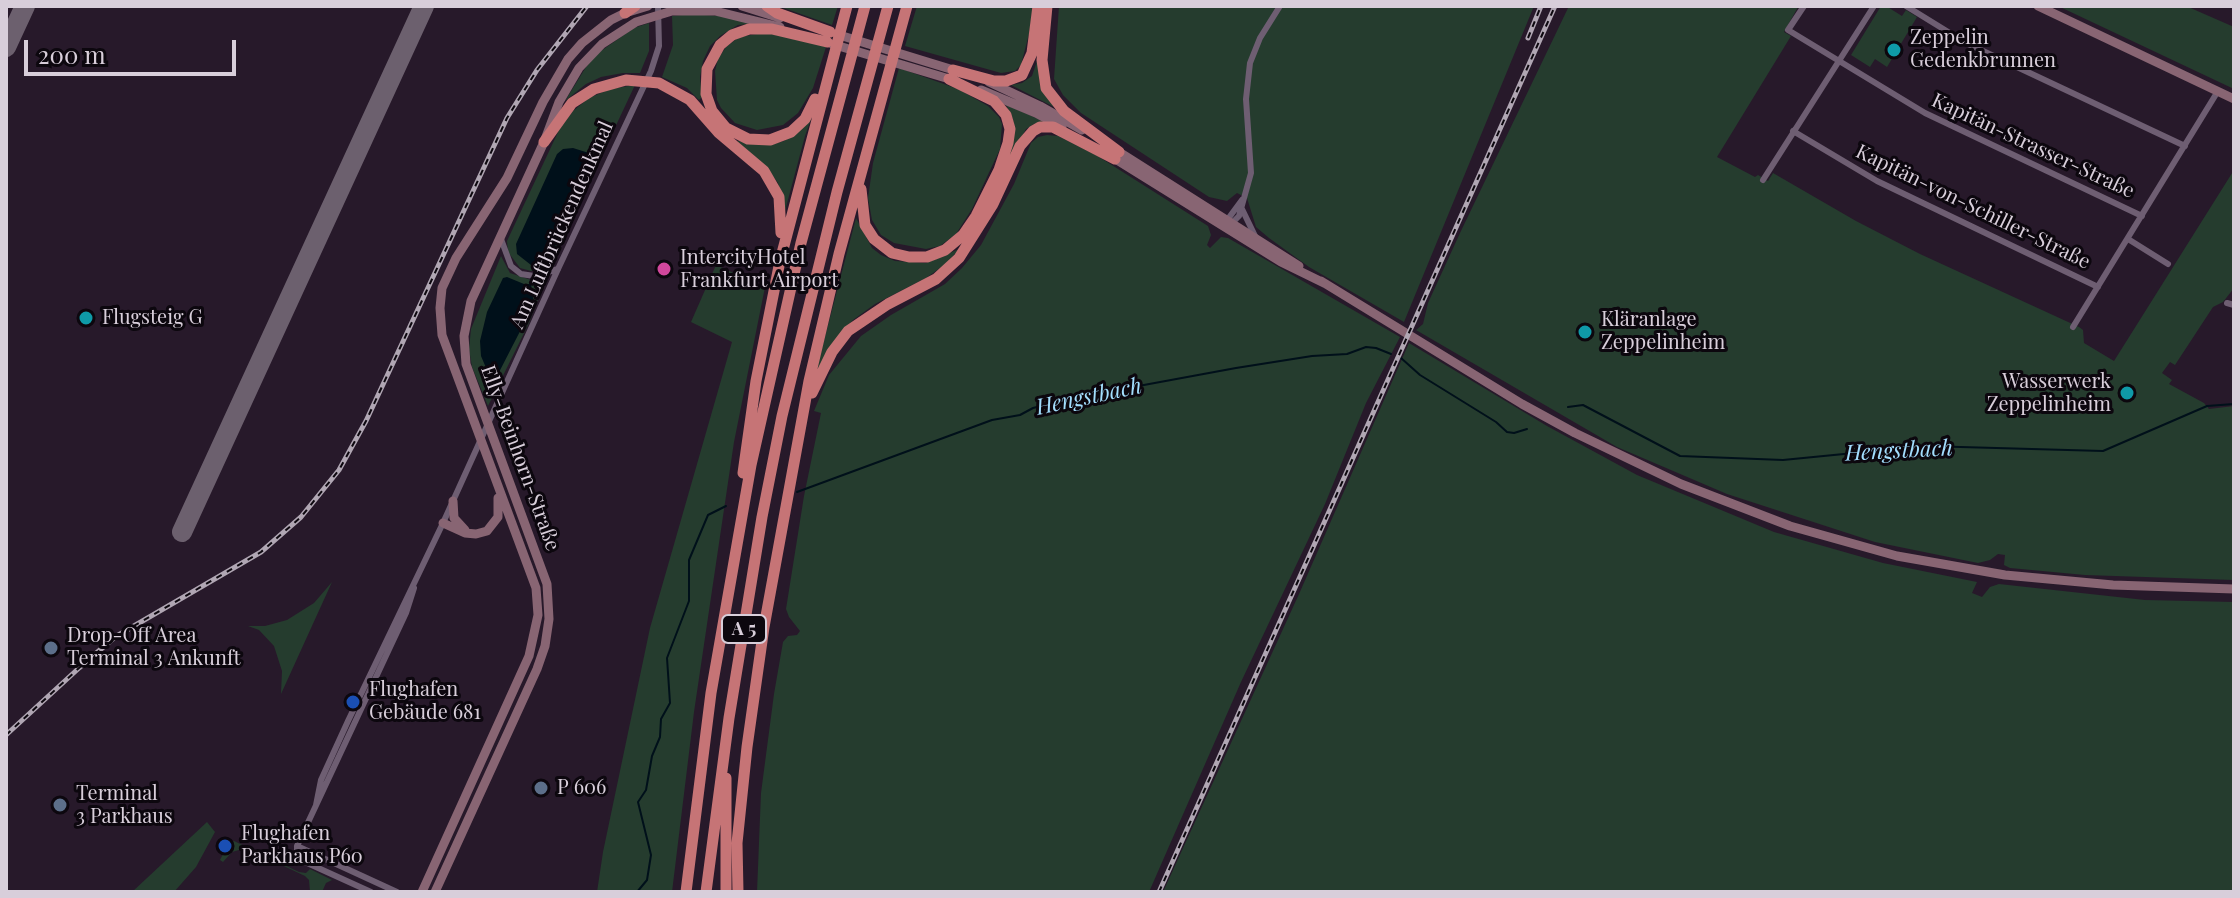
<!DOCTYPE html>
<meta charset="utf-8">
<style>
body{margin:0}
#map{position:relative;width:2240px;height:898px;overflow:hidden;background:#27192a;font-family:"Playfair Display",serif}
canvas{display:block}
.frame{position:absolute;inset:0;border:8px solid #d8ceda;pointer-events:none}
.scale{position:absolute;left:24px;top:40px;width:212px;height:36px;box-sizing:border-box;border:4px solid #d8ceda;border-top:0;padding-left:10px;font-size:24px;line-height:28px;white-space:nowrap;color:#d8ceda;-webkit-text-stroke:6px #0c070e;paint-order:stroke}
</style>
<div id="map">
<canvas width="2240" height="898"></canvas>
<div class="frame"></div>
<div class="scale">200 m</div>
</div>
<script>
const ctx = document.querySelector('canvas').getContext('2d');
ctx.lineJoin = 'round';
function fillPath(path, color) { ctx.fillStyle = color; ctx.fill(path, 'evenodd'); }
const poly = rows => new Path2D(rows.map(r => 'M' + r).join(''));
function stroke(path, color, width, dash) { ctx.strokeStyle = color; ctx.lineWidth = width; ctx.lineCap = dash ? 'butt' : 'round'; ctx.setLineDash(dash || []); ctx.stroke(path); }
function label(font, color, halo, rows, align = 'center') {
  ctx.font = font + ' "Playfair Display",serif'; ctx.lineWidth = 6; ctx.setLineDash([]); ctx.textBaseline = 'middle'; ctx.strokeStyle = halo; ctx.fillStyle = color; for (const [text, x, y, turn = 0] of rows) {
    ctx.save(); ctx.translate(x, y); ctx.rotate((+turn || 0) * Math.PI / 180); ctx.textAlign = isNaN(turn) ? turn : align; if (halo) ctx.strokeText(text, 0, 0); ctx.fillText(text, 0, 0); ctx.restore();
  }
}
fillPath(poly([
 [778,6,838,6,832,25],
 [917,6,1033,6,1029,34,1021,65,1015,71,1001,73,905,46],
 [1059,6,1534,6,1404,322,1309,267,1269,238,1256,227,1247,198,1237,193,1227,201,1209,197,1081,113,1063,95,1054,79],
 [1569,6,1798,7,1784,32,1791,36,1717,157,1755,177,1758,175,1768,181,1773,173,1856,221,1920,254,2079,327,2083,330,2084,343,2114,361,2234,170,2234,288,2223,302,2213,307,2175,365,2170,362,2162,373,2172,380,2169,384,2204,403,2209,409,2234,406,2234,580,2085,575,2010,568,2004,565,2005,555,1998,554,1990,560,1978,563,1875,542,1727,494,1617,447,1416,330,1423,324,1428,303,1460,233],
 [1881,6,1886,6,1902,16,1906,10,1917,17,1887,67,1875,59,1870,67,1851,55],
 [2058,6,2186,6,2234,27,2234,89],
 [691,14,734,17,750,24,738,25,720,36,710,46,703,61,700,77,702,97,699,100,687,88,662,77,673,45,672,16],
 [649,23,649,51,640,73,623,73,601,77,586,84,565,101,586,67,598,53,634,28],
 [769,32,826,47,813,88,798,113,783,125,757,130,735,123,721,108,717,100,715,71,718,59,726,47,739,37],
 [1038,58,1040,85,1054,107,1011,85,1022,83,1032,76],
 [899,68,958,89,988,106,999,117,1002,124,1000,149,972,209,956,234,940,246,926,249,894,243,881,235,872,220,868,198,873,163],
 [635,85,555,255,542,269,531,271,520,268,508,252,507,241,559,130,573,111,589,98,610,89],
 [1005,104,1045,122,1034,124,1026,129,1008,162,1014,124,1011,113],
 [814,111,805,136,785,211,778,183,768,169,737,143,738,141,770,145,784,141,796,133],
 [1047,135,1058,136,1096,155,1208,226,1211,235,1207,245,1210,248,1221,237,1228,238,1400,337,1366,403,1325,504,1241,682,1149,892,757,892,761,793,774,694,783,642,788,636,797,635,800,631,789,617,786,609,804,496,821,413,814,411,829,375,861,336,891,315,945,284,962,268,981,245,1014,184,1031,143,1038,137],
 [856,218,872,248,881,255,895,261,926,263,959,249,947,263,926,278,875,304,853,320,833,343,815,375],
 [501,256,510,273,531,280,547,276,529,323,488,406,472,367,469,349,471,329],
 [716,265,765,287,734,442,694,712,672,892,597,892,603,852,650,628,732,342,691,322],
 [1409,343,1547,426,1637,475,1774,532,1883,563,1977,582,1972,593,1982,597,1990,587,1999,584,2145,600,2234,602,2234,892,1163,892,1299,594],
 [332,582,281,694,282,671,274,646,259,630,248,626,265,626,287,620,314,603],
 [207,822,215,832,196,867,174,892,132,892],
 [234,841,299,872,306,873,310,869,332,880,326,883,322,892,310,892,309,880,305,876,252,851,239,850,232,852,223,862,220,860,229,842]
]), '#253c2e');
fillPath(poly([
 [573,148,592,154,586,178,550,258,540,264,531,265,517,254,516,244,557,154,563,149],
 [507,277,524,284,531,284,534,304,494,382,492,382,481,356,480,341,487,312,503,278]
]), '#00101a');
stroke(poly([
 [1401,358,1420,375,1496,422,1507,432,1514,433,1527,429],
 [1568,407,1583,405,1680,456,1783,460,1925,446,2103,451,2207,406,2234,404],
 [797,492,992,420,1020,415,1033,408,1068,399,1236,368,1312,356,1347,354,1366,347,1376,348,1391,354],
 [637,892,647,880,651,855,638,802,646,790,652,756,660,737,661,719,670,703,667,658,689,601,689,560,708,515,726,506]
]), '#00101a', 2);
stroke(poly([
 [6,47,25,6],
 [182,532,424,6]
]), '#6c606e', 20);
stroke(poly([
 [1804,6,1788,30,1925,113,2142,216],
 [1906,6,1966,43,2185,146],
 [1793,131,1877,181,2098,287],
 [1763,180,1874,6],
 [1242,209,1256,238],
 [1225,223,1242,200],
 [1230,225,1239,216,1251,173,1246,99,1250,63,1260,38,1280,6],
 [501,239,511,266,521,274,534,276,558,269],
 [2128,239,2168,264],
 [2227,303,2234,305],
 [2073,327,2218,91],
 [316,805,321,780,348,721,443,523,558,269,651,71,659,46,658,6],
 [297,846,406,613,414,588],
 [297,846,397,892],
 [297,846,297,853,305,862,371,892]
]), '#6e5e72', 6);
stroke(poly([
 [742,6,780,18],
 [2038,6,2234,99],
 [836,34,960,72],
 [832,44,956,81],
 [989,82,1040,106,1082,130],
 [981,90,1036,113,1062,127],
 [1116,150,1299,266],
 [1112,157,1281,262,1326,284],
 [1321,281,1522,404,1575,433,1681,484,1790,526,1897,556,2005,575,2113,585,2234,589],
 [453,501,454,518,465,530],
 [443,523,465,533,476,534,487,531,498,517,498,498],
 [422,892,529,656,538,615,536,588,442,335,440,308,442,288,456,258,507,178,543,102,568,59,582,43,611,20,625,13,648,6],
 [435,892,537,669,545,646,549,619,547,584,466,364,464,336,471,301,544,142,559,102,579,68,602,44,636,22,672,11,715,11,780,27]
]), '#886573', 9);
stroke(poly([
 [767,6,777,13,830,32],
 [1047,6,1042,60,1046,88,1064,111,1119,152],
 [625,13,635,6],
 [953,70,994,81,1006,81,1022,75,1032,53,1038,6],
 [815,99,805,119,791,132,770,140,748,139,726,128,712,111,706,94,707,69,720,45,732,35,749,29,772,29,827,42],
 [544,142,572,103,594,89,626,80,659,83,690,100,719,133,764,171,779,197,781,233],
 [861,189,865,225,874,239,892,253,909,257,927,257,945,250,963,235,976,216,999,170,1008,143,1010,129,1006,115,994,101,949,79],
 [812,393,832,352,848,331,888,304,936,279,959,258,993,204,1020,146,1033,131,1040,127,1053,127,1115,159],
 [743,473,756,381,780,261,847,6],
 [686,892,711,693,751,465,801,243,865,6],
 [706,892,729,718,762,517,782,416,837,192,888,6],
 [726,892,726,778],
 [738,892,737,843,747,747,764,627,809,381,839,254,907,6]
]), '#c67476', 11);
const rail = poly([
 [1528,38,1541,6],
 [6,735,79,668,115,637,261,552,301,517,339,470,366,421,507,118,537,70,587,6],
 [1159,892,1555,6]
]);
stroke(rail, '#b0a6b3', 5);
stroke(rail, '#0c070e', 2, [6]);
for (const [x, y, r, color] of [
 [1894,50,8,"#0f9aa8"],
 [664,269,8,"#d1479c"],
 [86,318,8,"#0f9aa8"],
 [1585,332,8,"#0f9aa8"],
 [2127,393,8,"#0f9aa8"],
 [51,648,8,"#5c6f8a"],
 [353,702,8,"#1a4fb4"],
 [541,788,8,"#5c6f8a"],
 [60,805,8,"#5c6f8a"],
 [225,846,8,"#1a4fb4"]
]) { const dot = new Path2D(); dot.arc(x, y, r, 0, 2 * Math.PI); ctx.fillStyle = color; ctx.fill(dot); stroke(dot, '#0c070e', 3); }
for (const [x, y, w] of [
 [744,629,44]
]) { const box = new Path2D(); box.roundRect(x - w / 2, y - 14, w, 28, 6); ctx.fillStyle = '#0c070e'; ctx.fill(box); stroke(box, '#d8ceda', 2); }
label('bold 18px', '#d8ceda', null, [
 ["A 5",744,629]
]);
label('20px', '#d8ceda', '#0c070e', [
 ["Zeppelin",1910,38],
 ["Gedenkbrunnen",1910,61],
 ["IntercityHotel",680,258],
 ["Frankfurt Airport",680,281],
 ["Flugsteig G",102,318],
 ["Kläranlage",1601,320],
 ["Zeppelinheim",1601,343],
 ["Wasserwerk",2111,382,"right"],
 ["Zeppelinheim",2111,405,"right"],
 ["Drop-Off Area",67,636],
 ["Terminal 3 Ankunft",67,659],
 ["Flughafen",369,690],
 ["Gebäude 681",369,713],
 ["P 606",557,788],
 ["Terminal",76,794],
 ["3 Parkhaus",76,817],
 ["Flughafen",241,834],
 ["Parkhaus P60",241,857]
], 'left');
label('20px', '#d8ceda', '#0c070e', [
 ["Kapitän-Strasser-Straße",2033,146,25],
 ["Kapitän-von-Schiller-Straße",1973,207,26],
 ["Am Luftbrückendenkmal",562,225,-66],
 ["Elly-Beinhorn-Straße",520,458,70]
]);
label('italic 22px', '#a3defe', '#0c070e', [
 ["Hengstbach",1089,397,-12],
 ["Hengstbach",1899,451,-3]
]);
</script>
